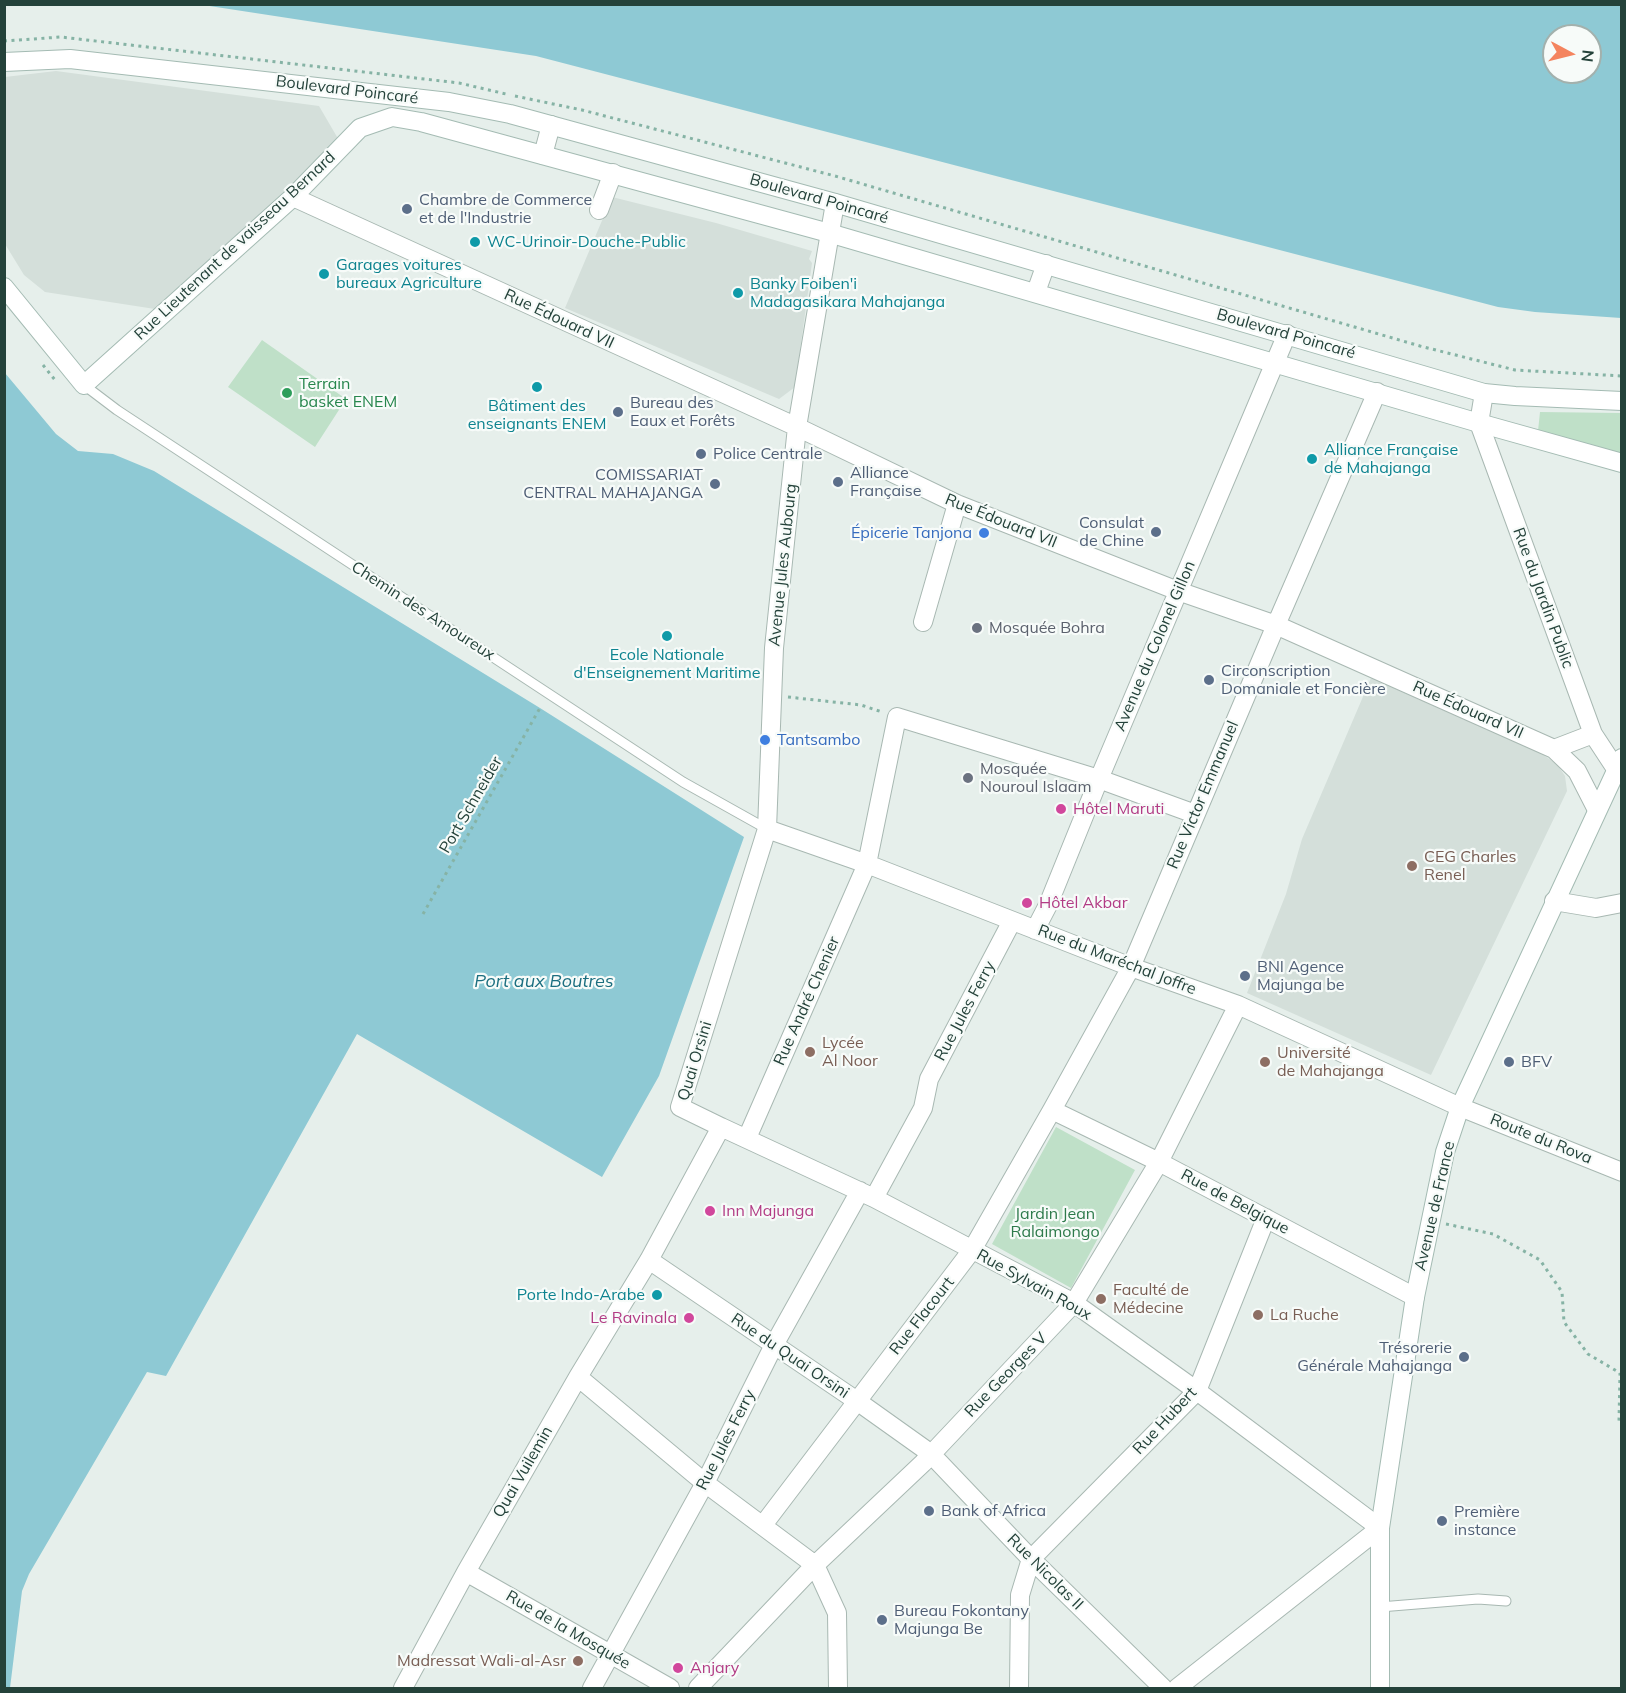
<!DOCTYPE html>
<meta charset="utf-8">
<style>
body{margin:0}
#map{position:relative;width:1626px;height:1693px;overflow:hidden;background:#e6efeb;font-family:Mulish,sans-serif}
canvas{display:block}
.frame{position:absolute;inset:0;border:6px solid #24423a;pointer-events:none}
.north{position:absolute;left:1542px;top:24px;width:60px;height:60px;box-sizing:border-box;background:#f7fbf9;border:2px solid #a3b1ad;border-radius:50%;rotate:97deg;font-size:16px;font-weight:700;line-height:24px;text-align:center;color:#24423a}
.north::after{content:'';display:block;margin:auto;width:21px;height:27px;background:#f4845f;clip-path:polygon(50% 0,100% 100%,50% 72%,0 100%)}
</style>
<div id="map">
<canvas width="1626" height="1693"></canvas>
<div class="frame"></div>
<div class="north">N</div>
</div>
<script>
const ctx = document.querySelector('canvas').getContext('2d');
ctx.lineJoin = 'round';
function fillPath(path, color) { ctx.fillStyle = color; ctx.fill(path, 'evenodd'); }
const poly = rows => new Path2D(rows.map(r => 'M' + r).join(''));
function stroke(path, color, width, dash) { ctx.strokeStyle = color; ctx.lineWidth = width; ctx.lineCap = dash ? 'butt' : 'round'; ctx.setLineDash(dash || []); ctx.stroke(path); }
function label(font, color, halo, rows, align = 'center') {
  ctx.font = font + ' Mulish,sans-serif'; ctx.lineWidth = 4.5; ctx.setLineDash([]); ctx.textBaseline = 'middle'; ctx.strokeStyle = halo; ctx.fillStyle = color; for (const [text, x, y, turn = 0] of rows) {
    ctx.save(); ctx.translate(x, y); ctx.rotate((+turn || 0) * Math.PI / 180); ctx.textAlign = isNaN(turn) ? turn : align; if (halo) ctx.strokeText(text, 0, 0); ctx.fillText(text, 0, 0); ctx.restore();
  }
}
fillPath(poly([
 [56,71,319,106,340,142,155,309,45,292,24,275,5,244,5,77],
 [612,197,716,223,812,251,809,259,812,263,795,387,779,399,565,308],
 [1371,678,1540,753,1557,764,1565,776,1567,791,1431,1075,1247,993,1286,894,1302,839]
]), '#d4dfda');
fillPath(poly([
 [262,340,346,399,315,447,228,387],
 [1540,412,1621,413,1621,454,1538,431],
 [1056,1127,1135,1170,1071,1288,992,1244]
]), '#bfe0c8');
fillPath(poly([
 [203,5,1621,5,1621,318,1535,312,1498,307,536,56],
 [1554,36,1590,36,1590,72,1554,72],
 [5,373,56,434,78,451,113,454,154,471,540,708,744,837,659,1076,602,1177,357,1034,166,1376,147,1372,29,1574,22,1591,10,1688,4,1688]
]), '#8ec9d4');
const lane = poly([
 [84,385,117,410,683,782,767,829],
 [1380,1607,1478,1599,1506,1601]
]);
const street = poly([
 [543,155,551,125],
 [293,197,797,427,957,504,1178,591,1276,625,1554,749,1577,771,1597,810],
 [599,210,613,173],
 [1036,292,1046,264],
 [1484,393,1479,423,1593,734,1616,769],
 [923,622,957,504],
 [1554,749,1593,734],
 [767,829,867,864,1131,967,1238,1005,1460,1107,1622,1172],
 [1554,901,1596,908,1622,903],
 [1035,930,1048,905,1099,779,1287,334],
 [1052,1110,1159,1162,1415,1297],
 [721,1127,874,1198,1074,1303,1197,1391,1380,1528,1177,1688],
 [747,1138,867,864,897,717,1099,779,1195,814],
 [874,1198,923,1108,929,1079,1012,921],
 [649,1260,857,1401,930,1453,1031,1559,1163,1688],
 [578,1377,705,1483,815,1565,837,1613,838,1688],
 [763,1525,972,1250,1052,1110,1131,967,1276,625,1377,392],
 [466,1572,670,1688],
 [403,1688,466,1572,578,1377,649,1260,721,1127,680,1107,767,829,774,648,797,427,835,203],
 [592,1688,705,1483,774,1345,860,1191],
 [698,1688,815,1565,923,1463,1074,1303,1159,1162,1238,1005],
 [1019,1688,1020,1595,1031,1559,1197,1391,1266,1218]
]);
const secondary = poly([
 [4,62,70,59,449,102,510,114,835,203,1484,393,1515,396,1622,401],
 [4,287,84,385,293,197,360,128,392,117,421,122,829,233,1479,423,1622,463],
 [1380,1688,1380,1528,1415,1297,1445,1152,1460,1107,1622,758]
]);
stroke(lane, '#a8b8b2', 11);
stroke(street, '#a8b8b2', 20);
stroke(secondary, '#a4bbb3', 20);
stroke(poly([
 [4,41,61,37,459,83,506,94],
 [515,96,582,110,835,176,1420,346,1515,370,1622,376],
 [43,365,55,380],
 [788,697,861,705,882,712],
 [423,914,540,708],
 [1446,1224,1493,1234,1540,1260,1562,1292,1564,1322,1588,1354,1620,1373,1619,1421,1622,1422]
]), '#86b3a5', 3, [3, 4.5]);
stroke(lane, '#fff', 9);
stroke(street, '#fff', 18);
stroke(secondary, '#fff', 18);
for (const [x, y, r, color] of [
 [407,209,6,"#5c6f8a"],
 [475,242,6,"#0f9aa8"],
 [324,274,6,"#0f9aa8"],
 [738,293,6,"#0f9aa8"],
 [537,387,6,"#0f9aa8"],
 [287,393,6,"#2e9e5b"],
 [618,412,6,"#5c6f8a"],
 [701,454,6,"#5c6f8a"],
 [1312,459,6,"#0f9aa8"],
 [838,482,6,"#5c6f8a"],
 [715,484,6,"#5c6f8a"],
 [1156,532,6,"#5c6f8a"],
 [984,533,6,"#3f7fe0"],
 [977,628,6,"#6b7280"],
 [667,636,6,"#0f9aa8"],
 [1209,680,6,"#5c6f8a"],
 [765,740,6,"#3f7fe0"],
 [968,778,6,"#6b7280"],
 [1061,809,6,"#d1479c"],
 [1412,866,6,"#8d6e63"],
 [1027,903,6,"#d1479c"],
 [1245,976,6,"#5c6f8a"],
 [810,1052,6,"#8d6e63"],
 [1265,1062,6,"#8d6e63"],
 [1509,1062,6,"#5c6f8a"],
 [710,1211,6,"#d1479c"],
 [657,1295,6,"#0f9aa8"],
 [1101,1299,6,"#8d6e63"],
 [1258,1315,6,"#8d6e63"],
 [689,1318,6,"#d1479c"],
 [1464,1357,6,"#5c6f8a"],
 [929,1511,6,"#5c6f8a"],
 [1442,1521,6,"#5c6f8a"],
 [882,1620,6,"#5c6f8a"],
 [578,1661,6,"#8d6e63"],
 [678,1668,6,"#d1479c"]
]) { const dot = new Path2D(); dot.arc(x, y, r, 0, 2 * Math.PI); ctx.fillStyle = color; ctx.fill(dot); stroke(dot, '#f7fbf9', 2); }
label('16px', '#24423a', '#f7fbf9', [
 ["Boulevard Poincaré",347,90,7],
 ["Boulevard Poincaré",819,199,16],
 ["Rue Lieutenant de vaisseau Bernard",235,246,-43],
 ["Rue Édouard VII",559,319,25],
 ["Boulevard Poincaré",1286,334,16],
 ["Rue Édouard VII",1001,521,22],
 ["Avenue Jules Aubourg",783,565,-84],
 ["Rue du Jardin Public",1543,598,70],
 ["Chemin des Amoureux",423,611,33],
 ["Avenue du Colonel Gillon",1155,646,-67],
 ["Rue Édouard VII",1468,710,24],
 ["Rue Victor Emmanuel",1203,795,-67],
 ["Port Schneider",471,805,-60],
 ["Rue du Maréchal Joffre",1117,960,21],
 ["Rue André Chenier",807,1001,-66],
 ["Rue Jules Ferry",965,1011,-62],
 ["Quai Orsini",695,1061,-73],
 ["Route du Rova",1541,1139,22],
 ["Rue de Belgique",1235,1202,28],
 ["Avenue de France",1435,1206,-77],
 ["Rue Sylvain Roux",1034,1285,29],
 ["Rue Flacourt",922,1316,-52],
 ["Rue du Quai Orsini",790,1356,34],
 ["Rue Georges V",1006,1375,-46],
 ["Rue Hubert",1165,1421,-47],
 ["Rue Jules Ferry",726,1440,-63],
 ["Quai Vuilemin",523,1472,-60],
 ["Rue Nicolas II",1045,1572,45],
 ["Rue de la Mosquée",568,1630,30]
]);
label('16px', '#4e5e75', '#f7fbf9', [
 ["Chambre de Commerce",419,200],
 ["et de l'Industrie",419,218],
 ["Bureau des",630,403],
 ["Eaux et Forêts",630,421],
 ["Police Centrale",713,454],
 ["Alliance",850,473],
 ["Française",850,491],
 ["COMISSARIAT",703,475,"right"],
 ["CENTRAL MAHAJANGA",703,493,"right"],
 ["Consulat",1144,523,"right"],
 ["de Chine",1144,541,"right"],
 ["Circonscription",1221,671],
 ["Domaniale et Foncière",1221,689],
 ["BNI Agence",1257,967],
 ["Majunga be",1257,985],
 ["BFV",1521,1062],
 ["Trésorerie",1452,1348,"right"],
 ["Générale Mahajanga",1452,1366,"right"],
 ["Bank of Africa",941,1511],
 ["Première",1454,1512],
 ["instance",1454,1530],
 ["Bureau Fokontany",894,1611],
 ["Majunga Be",894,1629]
], 'left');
label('16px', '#0d838f', '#f7fbf9', [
 ["WC-Urinoir-Douche-Public",487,242],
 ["Garages voitures",336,265],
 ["bureaux Agriculture",336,283],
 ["Banky Foiben'i",750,284],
 ["Madagasikara Mahajanga",750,302],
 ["Bâtiment des",537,406,"center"],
 ["enseignants ENEM",537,424,"center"],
 ["Alliance Française",1324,450],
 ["de Mahajanga",1324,468],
 ["Ecole Nationale",667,655,"center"],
 ["d'Enseignement Maritime",667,673,"center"],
 ["Porte Indo-Arabe",645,1295,"right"]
], 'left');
label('16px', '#27864d', '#f7fbf9', [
 ["Terrain",299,384],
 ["basket ENEM",299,402]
], 'left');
label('16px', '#366cbe', '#f7fbf9', [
 ["Épicerie Tanjona",972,533],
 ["Tantsambo",777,740,"left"]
], 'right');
label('16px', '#5b616d', '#f7fbf9', [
 ["Mosquée Bohra",989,628],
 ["Mosquée",980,769],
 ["Nouroul Islaam",980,787]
], 'left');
label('16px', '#b23c85', '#f7fbf9', [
 ["Hôtel Maruti",1073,809],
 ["Hôtel Akbar",1039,903],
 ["Inn Majunga",722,1211],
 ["Le Ravinala",677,1318,"right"],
 ["Anjary",690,1668]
], 'left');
label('16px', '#785e54', '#f7fbf9', [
 ["CEG Charles",1424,857],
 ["Renel",1424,875],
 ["Lycée",822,1043],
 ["Al Noor",822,1061],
 ["Université",1277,1053],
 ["de Mahajanga",1277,1071],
 ["Faculté de",1113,1290],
 ["Médecine",1113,1308],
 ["La Ruche",1270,1315],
 ["Madressat Wali-al-Asr",566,1661,"right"]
], 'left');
label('16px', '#2d7a4b', '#f7fbf9', [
 ["Jardin Jean",1055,1214],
 ["Ralaimongo",1055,1232]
]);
label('italic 18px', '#1c6f80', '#f7fbf9', [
 ["Port aux Boutres",544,982]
]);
</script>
